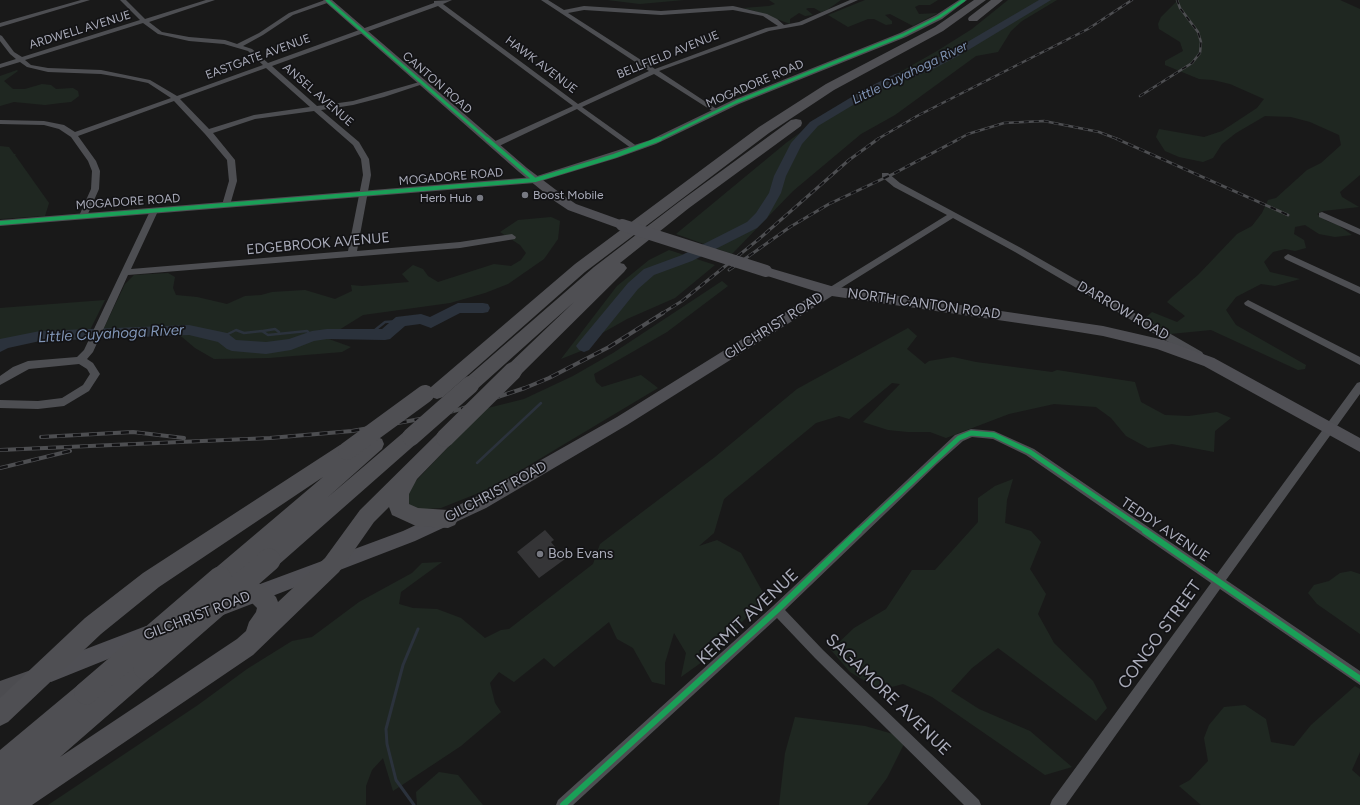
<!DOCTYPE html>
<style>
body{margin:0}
canvas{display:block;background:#191919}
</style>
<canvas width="1360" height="805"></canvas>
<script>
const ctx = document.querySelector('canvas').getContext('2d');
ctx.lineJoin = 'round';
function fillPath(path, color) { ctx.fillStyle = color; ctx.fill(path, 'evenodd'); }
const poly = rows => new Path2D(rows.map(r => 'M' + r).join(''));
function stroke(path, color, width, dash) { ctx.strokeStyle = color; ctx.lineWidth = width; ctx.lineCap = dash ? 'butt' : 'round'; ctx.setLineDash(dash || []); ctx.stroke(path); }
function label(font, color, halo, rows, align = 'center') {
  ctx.font = font + ' Figtree,sans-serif'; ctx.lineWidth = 3.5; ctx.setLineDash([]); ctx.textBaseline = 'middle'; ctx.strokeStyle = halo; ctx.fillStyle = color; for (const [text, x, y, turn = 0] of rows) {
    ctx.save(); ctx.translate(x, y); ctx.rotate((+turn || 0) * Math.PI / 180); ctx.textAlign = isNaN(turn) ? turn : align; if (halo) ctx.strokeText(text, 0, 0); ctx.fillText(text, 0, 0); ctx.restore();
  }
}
fillPath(poly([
 [607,0,684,0,640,4],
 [769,0,841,0,827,10,821,12,814,8,808,8,806,9,813,15,805,16,799,13,790,19,790,24,755,11,743,8,769,6,775,4],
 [865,0,938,0,930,5,919,5,915,7,919,14,938,13,913,26,890,14,885,15,892,21,892,24,886,25,874,19,868,19,848,27,828,15],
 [1008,0,1057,0,1022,21,1011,31,998,52,976,56,895,115,861,134,793,191,732,254,676,234,786,143,823,116,937,51,972,29],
 [1178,0,1340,0,1360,9,1360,175,1340,192,1342,197,1359,207,1323,211,1317,214,1327,221,1338,225,1352,235,1335,237,1319,234,1305,225,1295,227,1294,234,1304,240,1306,248,1295,251,1285,249,1273,252,1264,262,1270,272,1300,279,1275,286,1261,284,1236,297,1226,310,1236,325,1306,365,1305,369,1298,370,1211,330,1170,334,1144,319,1152,312,1177,322,1185,316,1167,302,1172,297,1198,275,1237,234,1252,226,1262,213,1268,200,1276,198,1307,170,1321,163,1341,145,1339,135,1310,122,1291,117,1265,116,1236,133,1222,144,1213,158,1203,162,1179,157,1165,151,1156,137,1159,129,1204,137,1222,131,1257,108,1264,99,1230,84,1213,80,1199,79,1165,65,1165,61,1183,51,1180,42,1159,29,1158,24,1161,17],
 [17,70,18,71,4,81,13,89,25,89,42,84,51,85,56,89,73,88,78,91,79,96,71,102,61,103,45,105,14,102,0,106,0,76],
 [0,146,9,147,14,154,16,154,15,155,49,203,45,216,0,219],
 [551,217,560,221,558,239,544,259,508,284,485,293,450,303,363,315,326,338,351,347,342,352,269,358,214,359,195,348,182,337,160,332,101,334,125,284,134,275,168,273,175,277,173,288,176,295,197,297,227,304,245,296,261,295,272,292,305,290,335,299,352,291,351,285,362,286,409,282,402,274,413,265,423,269,428,276,438,282,494,264,511,266,521,260,526,253,520,245,500,232,518,220],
 [669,250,715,265,675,298,627,319,597,336,586,349,561,359,617,286,649,260],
 [722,281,728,286,667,332,594,374,596,382,602,387,641,375,658,388,491,488,441,508,413,510,405,501,414,483,484,409,524,399,573,376,613,353],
 [105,300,88,334,40,336,4,343,0,348,0,308],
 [908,328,917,336,907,349,925,364,929,361,953,357,976,362,1052,372,1057,370,1135,382,1141,402,1165,415,1189,416,1217,412,1231,418,1215,431,1214,452,1172,444,1148,448,1126,436,1111,418,1096,407,1054,404,1009,414,946,438,930,432,908,432,888,430,863,422,900,384,892,383,849,419,839,416,816,423,724,499,714,533,699,546,717,540,741,553,766,598,702,662,681,677,686,653,674,633,665,663,665,685,652,682,633,648,617,639,609,622,554,667,544,658,514,682,499,672,490,683,495,703,501,712,461,746,393,791,383,758,372,770,366,786,366,805,48,805,198,705,247,669,292,641,312,637,359,602,412,573,422,563,442,562,401,592,399,604,413,608,437,609,461,618,485,638,501,630,509,629,593,564,600,544,715,457,797,389],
 [1013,479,1007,500,1005,523,1031,531,1041,542,1030,569,1046,594,1038,614,1054,643,1093,681,1107,708,1096,721,998,648,972,668,951,691,979,709,1030,731,1072,767,1045,775,932,697,903,684,880,690,850,672,831,650,854,628,886,609,912,570,935,570,978,522,978,498,995,486],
 [1351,571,1360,574,1360,634,1317,604,1308,593,1314,585,1329,581,1340,573],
 [1355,686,1360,689,1360,752,1352,770,1360,777,1360,805,1201,805,1179,786,1190,780,1208,761,1204,738,1209,725,1224,707,1245,705,1266,719,1271,742,1294,746,1311,725],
 [795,717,865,726,907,738,887,778,867,805,779,805,785,753],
 [439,772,458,775,483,805,417,805,416,792]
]), '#1f2721');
stroke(poly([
 [263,331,275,329,279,332],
 [370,334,385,322,401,321],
 [222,337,236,330,244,333,262,331,268,335,307,331,312,336],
 [584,346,585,344],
 [477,463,541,403]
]), '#2b323c', 2.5);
stroke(poly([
 [414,805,396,780,387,744,386,729,403,665,418,629]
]), '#2b323c', 3);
fillPath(poly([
 [1039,0,1051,0,960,55,935,68,916,76,902,79,873,93,818,126,802,144,786,176,781,193,767,218,757,228,692,261,654,275,638,289,589,350,584,352,579,350,576,346,579,342,628,283,644,269,682,255,747,222,756,213,769,193,774,176,791,143,810,122,865,89,895,74,910,71,952,51,1039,0],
 [458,303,483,303,488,304,490,308,488,312,483,313,460,313,431,328,420,324,405,326,390,339,385,340,327,339,314,341,291,350,266,354,232,351,227,349,218,342,189,335,40,341,8,348,0,352,0,339,40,331,189,325,227,333,236,340,266,342,289,339,312,331,327,329,382,329,396,317,421,314,430,317,458,303]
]), '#2b323c');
fillPath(poly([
 [545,530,554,540,551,542,565,559,539,578,517,552]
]), '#353537');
fillPath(poly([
 [81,0,90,0,0,27,0,23,81,0],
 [120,0,126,0,145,19,206,0,215,0,149,22,162,32,189,37,225,40,237,44,259,33,289,13,325,0,330,0,330,2,293,15,263,35,243,46,252,49,268,63,434,3,434,1,452,0,443,4,578,104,649,71,541,0,548,0,564,10,584,6,661,11,733,6,767,14,777,19,784,25,799,22,850,0,858,0,802,25,769,31,659,71,718,110,718,112,714,112,654,74,582,107,638,147,639,149,635,151,577,109,497,147,491,147,491,143,573,106,438,6,272,66,317,106,353,101,423,81,426,83,384,97,353,105,321,110,359,142,369,159,371,175,357,251,460,242,512,234,516,237,515,239,460,248,128,275,93,352,87,359,93,363,100,374,89,391,64,406,38,409,0,408,0,400,38,401,62,398,83,385,90,374,87,369,79,364,29,369,0,385,0,376,13,367,28,361,77,357,84,350,151,209,154,208,158,211,131,269,348,251,363,175,361,159,353,145,314,111,255,119,213,133,235,160,237,181,230,205,226,207,222,205,229,181,227,160,205,134,174,101,78,136,96,161,100,171,99,189,87,216,86,218,80,218,79,216,91,189,92,171,88,161,71,137,59,129,44,125,0,124,0,120,44,121,64,125,75,132,171,98,148,83,124,78,101,74,48,72,27,67,20,62,0,68,0,64,16,59,10,54,0,41,0,35,2,36,14,52,22,57,140,20,120,0],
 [584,10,661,15,733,10,763,16,778,26,766,28,655,69,568,13,584,10],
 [143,23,158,34,189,41,224,44,248,51,263,65,177,96,150,80,101,70,48,68,31,65,25,60,143,23],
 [266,68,310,107,254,115,209,129,180,99,266,68],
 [882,173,888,173,900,183,1021,248,1202,352,1204,355,1202,358,1196,358,1015,252,953,218,833,293,827,293,826,291,827,289,947,215,894,187,882,177,882,173],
 [1322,212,1360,229,1360,235,1319,217,1319,213,1322,212],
 [1288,254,1360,287,1360,294,1285,259,1284,257,1288,254],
 [1248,300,1360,357,1360,365,1245,305,1244,303,1248,300],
 [1360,382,1360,394,1226,580,1360,671,1360,685,1220,589,1066,805,1050,805,1052,800,1211,583,1026,455,993,439,972,437,963,441,937,464,785,610,823,650,979,800,981,805,964,805,815,658,777,618,573,805,556,805,558,800,773,606,955,435,971,429,994,431,1034,449,1217,574,1357,383,1360,382]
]), '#4d4e52');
fillPath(poly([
 [959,0,967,0,942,19,906,37,739,104,656,144,617,158,535,183,0,226,0,220,534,177,650,140,733,100,900,33,936,15,959,0]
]), '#4d4e52');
fillPath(poly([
 [31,670,37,673,40,679,37,685,0,699,0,681,31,670]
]), '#4c4c50');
fillPath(poly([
 [323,0,332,0,527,168,564,196,576,204,626,222,628,225,626,228,618,228,568,210,556,202,519,172,323,0],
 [766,267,831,286,1103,326,1164,340,1214,358,1360,438,1360,452,1204,366,1157,349,1103,336,1060,329,832,296,627,425,486,508,415,541,223,615,217,612,214,606,217,600,403,531,474,498,617,417,818,292,761,274,760,271,761,268,766,267],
 [146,626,153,629,155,635,153,641,51,682,44,679,41,672,44,665,146,626]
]), '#4f4f54');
fillPath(poly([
 [974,0,986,0,943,31,834,90,769,133,585,272,443,397,437,399,431,397,428,392,431,387,575,264,759,127,826,84,935,27,974,0],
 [991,0,1003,0,977,21,969,21,968,19,969,17,991,0],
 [796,119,801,120,802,123,801,126,689,208,620,263,624,264,627,268,624,272,519,376,513,378,507,376,504,371,507,366,574,302,476,390,470,392,464,390,461,385,464,380,594,267,679,202,791,120,796,119],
 [411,429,418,432,420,437,418,442,276,567,269,570,262,567,259,560,260,556,228,585,220,588,212,585,209,578,212,571,323,477,159,587,101,634,8,722,0,726,0,698,85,618,143,573,340,445,347,443,354,445,356,449,368,439,375,436,382,439,384,444,382,449,328,497,404,432,411,429],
 [445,430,452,433,454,438,452,443,417,479,409,494,409,504,418,508,448,510,455,513,458,519,455,525,448,528,416,526,392,515,389,507,374,522,339,572,253,655,32,805,0,805,0,750,78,685,86,681,94,685,98,693,137,660,145,656,153,660,157,668,153,676,60,757,237,639,246,631,249,622,256,612,257,608,249,600,246,593,249,586,257,583,265,586,276,597,278,602,325,558,360,510,438,433,445,430]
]), '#4f4f53');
const railFar2 = poly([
 [1140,96,1192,63,1200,53,1201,42,1198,32,1180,8,1177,0],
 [876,140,917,116,1088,29,1132,0],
 [957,140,968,134,1004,123,1044,121,1099,132,1120,140]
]);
const railFar1 = poly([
 [1117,139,1288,215],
 [729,270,790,227,829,204,893,174,959,139],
 [661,314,682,301,759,239,849,160,878,139]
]);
const rail = poly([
 [41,437,133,432,184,438],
 [0,450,270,438,352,431,426,418,461,409,525,388,549,378,609,347,663,313],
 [0,468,70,451]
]);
stroke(railFar2, '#4d4e51', 2.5);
stroke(railFar1, '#4d4e51', 3);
stroke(rail, '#4d4e51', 4);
stroke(railFar2, '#131315', 1.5, [5]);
stroke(railFar1, '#131315', 2, [6]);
stroke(rail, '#131315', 2.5, [8]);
stroke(poly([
 [622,225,766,271]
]), '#4f4f54', 12);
stroke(poly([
 [411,437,470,385],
 [445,438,513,371],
 [347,451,425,394]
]), '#4f4f53', 18);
stroke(poly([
 [145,668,269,560],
 [86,693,220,578]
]), '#4f4f53', 23);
stroke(poly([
 [327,0,488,140],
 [658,140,736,102,903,35,939,17,964,0]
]), '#1a9f57', 3);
stroke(poly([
 [487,139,535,180],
 [0,223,535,180,614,156,660,139]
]), '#1a9f57', 4);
stroke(poly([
 [858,532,959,438,971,433,994,435,1030,452,1147,532]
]), '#1a9f57', 5);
stroke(poly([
 [1145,531,1360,679],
 [563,805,777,610,859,531]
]), '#1a9f57', 6);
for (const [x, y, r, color] of [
 [525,195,4,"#777982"],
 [480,198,4,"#777982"],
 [540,554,4,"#777982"]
]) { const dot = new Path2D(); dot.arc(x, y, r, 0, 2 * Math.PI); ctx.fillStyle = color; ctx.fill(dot); stroke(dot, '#131315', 1.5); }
label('12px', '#aaacba', '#131315', [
 ["ARDWELL AVENUE",80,30,-17],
 ["BELLFIELD AVENUE",668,55,-22],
 ["EASTGATE AVENUE",258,57,-20],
 ["HAWK AVENUE",541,65,37],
 ["CANTON ROAD",437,83,41],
 ["MOGADORE ROAD",755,84,-23],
 ["ANSEL AVENUE",318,95,41],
 ["MOGADORE ROAD",451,177,-5],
 ["MOGADORE ROAD",128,202,-4]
]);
label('12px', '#aaacba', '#131315', [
 ["Boost Mobile",533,195],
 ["Herb Hub",472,198,"right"]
], 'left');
label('italic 13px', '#8095b6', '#131315', [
 ["Little Cuyahoga River",910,73,-26]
]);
label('14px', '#aaacba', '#131315', [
 ["EDGEBROOK AVENUE",318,244,-5],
 ["NORTH CANTON ROAD",924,304,8],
 ["DARROW ROAD",1123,311,30],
 ["GILCHRIST ROAD",774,326,-32],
 ["GILCHRIST ROAD",496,492,-28],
 ["TEDDY AVENUE",1165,530,34],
 ["GILCHRIST ROAD",197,616,-21]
]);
label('14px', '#aaacba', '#131315', [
 ["Bob Evans",548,554]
], 'left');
label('italic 15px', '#8095b6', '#131315', [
 ["Little Cuyahoga River",111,334,-3]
]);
label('17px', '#aaacba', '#131315', [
 ["KERMIT AVENUE",748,617,-43],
 ["CONGO STREET",1160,635,-54],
 ["SAGAMORE AVENUE",888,695,44]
]);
</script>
